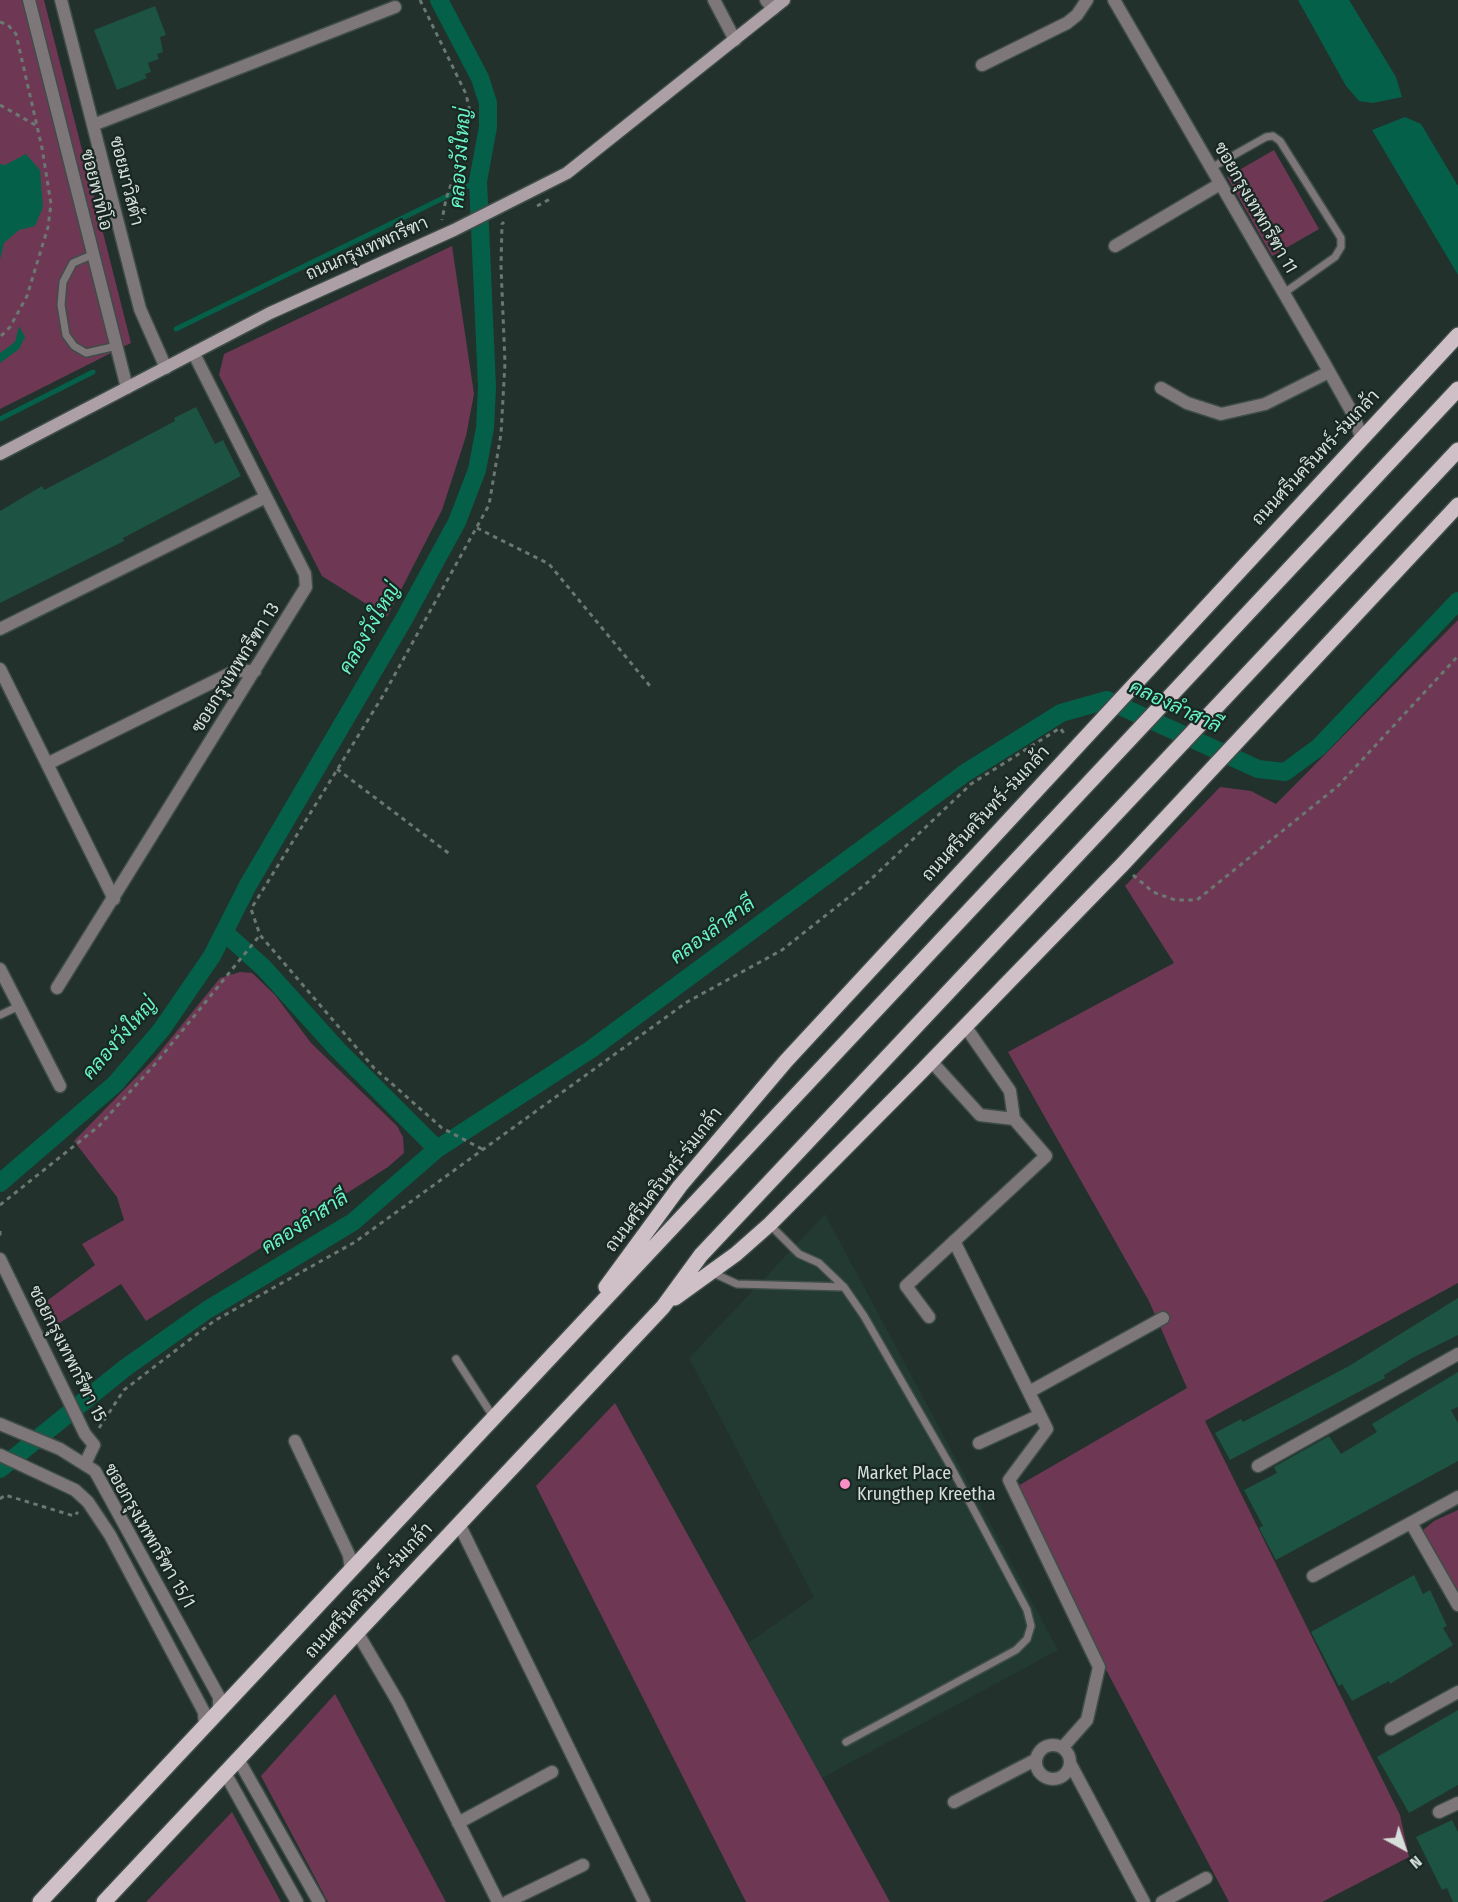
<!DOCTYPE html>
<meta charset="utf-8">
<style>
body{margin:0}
#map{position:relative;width:1458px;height:1902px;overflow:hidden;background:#22312b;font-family:"Fira Sans Condensed",sans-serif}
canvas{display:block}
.north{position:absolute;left:1374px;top:1818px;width:60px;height:60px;-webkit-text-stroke:4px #182722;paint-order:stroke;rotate:140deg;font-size:16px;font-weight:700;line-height:24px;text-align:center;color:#d6dfdb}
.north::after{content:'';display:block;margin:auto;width:21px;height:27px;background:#d6dfdb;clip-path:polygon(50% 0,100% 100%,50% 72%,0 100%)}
</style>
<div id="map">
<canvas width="1458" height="1902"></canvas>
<div class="north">N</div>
</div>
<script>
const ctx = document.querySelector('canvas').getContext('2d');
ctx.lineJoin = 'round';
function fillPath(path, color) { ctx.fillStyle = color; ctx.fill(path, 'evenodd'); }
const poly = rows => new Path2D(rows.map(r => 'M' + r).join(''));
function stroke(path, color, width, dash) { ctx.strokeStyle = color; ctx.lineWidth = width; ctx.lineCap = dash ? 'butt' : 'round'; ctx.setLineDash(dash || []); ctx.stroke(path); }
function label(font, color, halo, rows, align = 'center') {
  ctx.font = font + ' "Fira Sans Condensed",Sarabun,sans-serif'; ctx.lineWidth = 4.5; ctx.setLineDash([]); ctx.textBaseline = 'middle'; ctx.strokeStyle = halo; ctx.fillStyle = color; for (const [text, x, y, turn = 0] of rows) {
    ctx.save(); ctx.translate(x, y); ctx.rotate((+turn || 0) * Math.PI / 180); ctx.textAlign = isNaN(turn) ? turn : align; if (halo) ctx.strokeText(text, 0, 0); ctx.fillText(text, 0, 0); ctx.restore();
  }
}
fillPath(poly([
 [825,1214,1058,1650,822,1778,748,1643,814,1597,689,1358]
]), '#223a31');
fillPath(poly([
 [0,0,44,0,131,343,0,409],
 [1274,150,1319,229,1272,256,1227,177],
 [452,246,474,394,466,436,442,510,387,617,322,576,219,375,224,354],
 [1458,620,1458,1283,1205,1421,1400,1815,1409,1857,1322,1902,1229,1902,1011,1490,1187,1388,1149,1301,1008,1052,1174,963,1125,886,1220,787,1251,791,1276,804],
 [240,972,252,973,275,995,311,1043,397,1126,403,1137,404,1153,388,1167,146,1321,121,1284,50,1329,36,1309,95,1265,82,1244,124,1220,117,1197,74,1141,155,1058,220,978],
 [615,1403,822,1778,890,1902,746,1902,536,1486],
 [1458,1510,1458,1592,1422,1531,1434,1521],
 [335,1694,446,1902,328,1902,261,1776],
 [232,1812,281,1902,146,1902]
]), '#6e3855');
fillPath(poly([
 [1298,0,1349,0,1396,77,1402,97,1373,103,1359,101,1346,86],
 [1405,117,1421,124,1458,186,1458,275,1372,130],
 [26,154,40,170,43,207,35,226,19,230,4,243,0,260,0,164,5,165],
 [19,326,25,337,19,349,0,363,0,353,15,342]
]), '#056049');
stroke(poly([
 [176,329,478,181],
 [0,419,93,372]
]), '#056049', 5);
stroke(poly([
 [224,932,264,968,337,1049,437,1149],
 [0,1183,115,1084,162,1029,212,956,248,885,404,619,457,522,477,470,485,428,487,387,478,181,488,127,488,103,480,78,439,0],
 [0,1469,125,1368,207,1310,353,1222,437,1149,590,1050,965,773,1061,713,1107,700,1258,769,1285,772,1319,747,1458,601]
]), '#056049', 18);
fillPath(poly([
 [155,6,166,35,160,37,163,52,157,54,159,59,148,63,151,72,145,74,147,78,117,90,94,30],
 [196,407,215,444,223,440,241,476,123,538,124,541,0,603,0,511,42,486,44,490,96,463,175,421,174,418],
 [1458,1298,1458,1335,1414,1357,1384,1375,1385,1378,1230,1460,1215,1433,1241,1419,1243,1422,1349,1366],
 [1458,1372,1458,1407,1451,1410,1458,1423,1458,1461,1276,1560,1259,1528,1263,1526,1244,1490,1277,1473,1274,1467,1329,1436,1341,1454,1377,1432,1372,1424],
 [1414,1575,1423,1594,1430,1590,1447,1626,1443,1628,1453,1645,1390,1684,1389,1681,1352,1701,1342,1684,1339,1686,1311,1632],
 [1458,1710,1458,1785,1409,1813,1377,1757],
 [1452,1820,1458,1832,1458,1902,1453,1902,1447,1888,1442,1890,1416,1837]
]), '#1d5342');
const service = poly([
 [1211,168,1266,137,1273,136,1280,141,1341,238,1341,247,1335,257,1284,293],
 [94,254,73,263,63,282,61,305,66,335,74,346,86,353,117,346],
 [0,1015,19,1006],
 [770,1225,799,1254,819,1263,844,1287,864,1316,951,1467,1027,1610,1031,1626,1027,1639,1016,1650,846,1742],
 [711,1272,737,1284,844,1287],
 [456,1359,494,1418]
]);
const minor = poly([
 [29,0,127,388],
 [61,0,140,309,166,368],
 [714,0,735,40],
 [766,0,773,9],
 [1114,0,1322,359,1354,416,1361,437],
 [982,65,1067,23,1077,15,1087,0],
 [93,125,395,7],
 [1115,246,1220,184],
 [1161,388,1187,403,1221,414,1265,404,1329,372],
 [0,629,266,497],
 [0,669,114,899],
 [47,764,235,671,255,671],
 [0,969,60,1086],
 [57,988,306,587,305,574,194,354],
 [931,1061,980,1115,1014,1119,1010,1091,965,1026],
 [954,1241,1047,1429,1009,1480,1099,1667,1087,1720,1063,1747],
 [0,1259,85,1434,94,1445,85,1464],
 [929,1317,906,1286,1046,1156,1014,1119],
 [1029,1392,1163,1318],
 [0,1424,60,1449,95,1471,219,1697,219,1711],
 [295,1441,349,1555,351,1571],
 [979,1443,1040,1415],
 [0,1455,75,1490,88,1502,110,1535,204,1712,205,1726],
 [1258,1466,1458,1354],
 [1411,1523,1458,1605],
 [459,1524,644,1902],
 [1313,1576,1458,1497],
 [357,1632,398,1702,498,1902],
 [1391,1729,1458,1692],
 '1036 1762a17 17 0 1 1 34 0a17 17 0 1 1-34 0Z',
 [238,1759,319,1902],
 [1070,1763,1144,1902],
 [225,1773,297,1902],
 [954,1802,1035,1760],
 [1439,1812,1458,1803],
 [458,1823,552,1772],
 [507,1902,583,1865],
 [1162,1902,1206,1878]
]);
const secondary = poly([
 [0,454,270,313,454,230,567,173,784,0]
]);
const primary = poly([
 [606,1287,680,1186,786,1061,1458,335],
 [675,1298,736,1254,770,1224,918,1075,1122,865,1458,505],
 [40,1902,1458,389],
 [104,1902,663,1307,701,1255,1458,450]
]);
stroke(service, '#3f4d47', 10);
stroke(minor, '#3f4d47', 15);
stroke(secondary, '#3f4d47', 15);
stroke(primary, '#3f4d47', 18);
stroke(poly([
 [420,0,466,94,470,112,457,167,446,199,442,220],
 [0,22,8,25,16,34,42,148,51,204,48,227,27,296,10,327,0,337],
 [0,105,37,126],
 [537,206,550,199],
 [477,528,549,564,650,686],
 [337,769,451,855],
 [1133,875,1153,892,1175,900,1197,900,1338,786,1458,656],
 [482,1149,442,1128,374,1068,260,935,251,909,384,694,489,505,501,434,505,363,501,266,502,224,504,222],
 [0,1205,99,1126,156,1063,260,935],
 [0,1231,0,1238],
 [99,1428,124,1390,214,1321,355,1242,687,1002,782,950,868,882,971,784,1060,728,1066,736],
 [0,1499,5,1495,74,1516,78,1512]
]), '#6b7872', 3, [4.5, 4.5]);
stroke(service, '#7e777a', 7);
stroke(minor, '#7e777a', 12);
stroke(secondary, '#aca0a6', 12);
stroke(primary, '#cfc0c7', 15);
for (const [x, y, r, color] of [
 [845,1484,6,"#fa8fc8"]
]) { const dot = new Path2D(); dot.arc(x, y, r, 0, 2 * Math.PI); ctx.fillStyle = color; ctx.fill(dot); stroke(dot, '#182722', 2); }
label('18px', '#d6dfdb', '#182722', [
 ["ซอยมาวิสต้า",126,181,76],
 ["ซอยพาทิโอ",96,190,76],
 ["ซอยกรุงเทพกรีฑา 11",1255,208,60],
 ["ถนนกรุงเทพกรีฑา",367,249,-24],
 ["ถนนศรีนครินทร์-ร่มเกล้า",1316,458,-47],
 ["ซอยกรุงเทพกรีฑา 13",236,668,-58],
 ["ถนนศรีนครินทร์-ร่มเกล้า",986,814,-47],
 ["ถนนศรีนครินทร์-ร่มเกล้า",664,1180,-52],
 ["ซอยกรุงเทพกรีฑา 15",67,1354,63],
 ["ซอยกรุงเทพกรีฑา 15/1",149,1536,60],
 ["ถนนศรีนครินทร์-ร่มเกล้า",369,1591,-47]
]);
label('18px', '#d6dfdb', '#182722', [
 ["Market Place",857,1474],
 ["Krungthep Kreetha",857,1495]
], 'left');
label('italic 20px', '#69f3c7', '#182722', [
 ["คลองวังใหญ่",461,158,-86],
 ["คลองวังใหญ่",370,629,-60],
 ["คลองลำสาลี",1175,707,25],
 ["คลองลำสาลี",713,931,-36],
 ["คลองวังใหญ่",120,1039,-49],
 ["คลองลำสาลี",305,1223,-33]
]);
</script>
